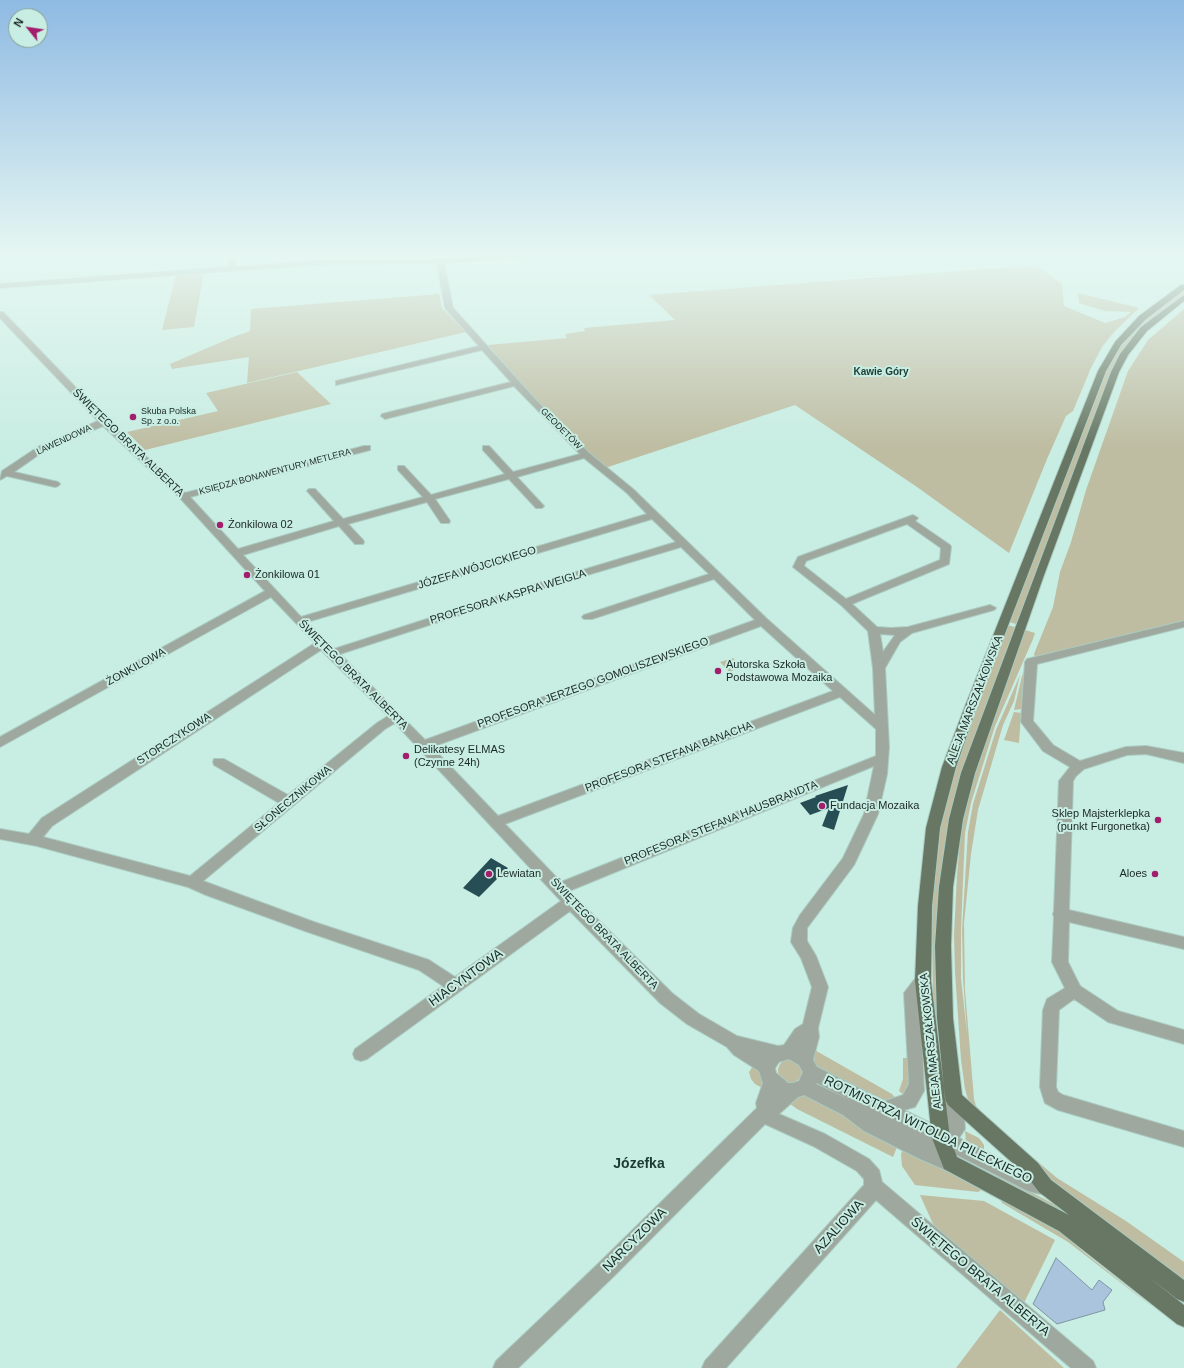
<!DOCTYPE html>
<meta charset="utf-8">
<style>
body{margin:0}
#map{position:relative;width:1184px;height:1368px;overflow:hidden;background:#c8ede2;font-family:Arial,sans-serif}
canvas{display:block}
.north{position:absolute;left:8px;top:8px;width:40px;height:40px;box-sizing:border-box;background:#c8ede2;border:1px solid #829e96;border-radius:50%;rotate:300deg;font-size:11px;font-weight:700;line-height:16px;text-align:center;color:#1a2824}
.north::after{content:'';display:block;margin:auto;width:14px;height:18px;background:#a21e6d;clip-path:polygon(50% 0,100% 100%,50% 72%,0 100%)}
</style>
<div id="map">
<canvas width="1184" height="1368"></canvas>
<div class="north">N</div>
</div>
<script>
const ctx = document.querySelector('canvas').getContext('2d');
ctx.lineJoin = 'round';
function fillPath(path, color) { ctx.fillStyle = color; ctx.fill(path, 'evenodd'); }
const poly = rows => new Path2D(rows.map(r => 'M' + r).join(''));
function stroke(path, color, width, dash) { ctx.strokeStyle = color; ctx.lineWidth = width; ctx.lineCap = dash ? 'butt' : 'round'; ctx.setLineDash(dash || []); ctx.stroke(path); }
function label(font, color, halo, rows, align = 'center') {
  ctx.font = font + ' Arial,sans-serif'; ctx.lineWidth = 4; ctx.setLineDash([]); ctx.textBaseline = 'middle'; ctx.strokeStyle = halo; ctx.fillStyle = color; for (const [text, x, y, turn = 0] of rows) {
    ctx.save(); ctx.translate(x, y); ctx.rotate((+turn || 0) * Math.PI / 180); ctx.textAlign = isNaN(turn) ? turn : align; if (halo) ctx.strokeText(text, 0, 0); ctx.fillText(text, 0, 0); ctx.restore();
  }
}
fillPath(poly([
 [1036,265,1062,284,1064,306,1105,323,1125,317,1131,312,1105,311,1079,303,1078,293,1139,308,1114,332,1102,347,1091,368,1073,411,1066,416,1047,459,1009,553,917,487,795,405,605,468,537,402,488,345,567,338,565,334,585,331,584,328,675,320,649,295],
 [204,273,194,327,162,330,176,275],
 [1184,290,1184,294,1143,326,1121,354,1108,382,1016,624,1009,622,1111,360,1128,336,1144,319],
 [439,294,442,308,466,332,247,383,249,357,172,369,170,364,233,337,250,331,251,309],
 [1184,309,1184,621,1035,657,1034,654,1053,607,1060,572,1071,542,1086,490,1128,371,1148,340],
 [297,372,331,404,145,450,127,432,218,411,206,393],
 [1007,625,1015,627,967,757,947,836,939,890,950,1117,945,1116,933,1001,932,920,936,841,944,803,962,745],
 [1025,630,1035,633,1033,639,995,726,971,803,965,833,961,929,961,978,967,1034,963,978,962,930,968,832,973,804,996,730,1020,675,1014,701,1003,725,978,810,971,854,964,923,965,990,974,1099,976,1106,990,1120,969,1103,965,1089,961,1060,955,972,954,935,957,875,962,820,968,791,1004,684],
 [733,658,742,667,729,672,720,662],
 [1025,669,1022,709,1014,710,1022,676],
 [1014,712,1021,713,1019,743,1004,740],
 [811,1048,892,1094,897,1100,885,1101,816,1067,813,1061],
 [903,1058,912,1058,914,1073,905,1096,899,1091,903,1079],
 '778 1071a12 12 0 1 1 24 0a12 12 0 1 1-24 0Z',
 [755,1063,761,1069,766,1090,755,1084,751,1079,749,1072],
 [809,1094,897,1147,893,1157,797,1109,786,1101,800,1095],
 [965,1131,979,1138,984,1145,984,1154,966,1144],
 [1005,1134,1057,1178,1126,1221,1184,1262,1184,1283,1060,1188,1002,1137],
 [906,1148,983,1189,978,1192,915,1185,902,1166,901,1154,903,1149],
 [997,1174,1065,1210,1184,1300,1184,1303,1175,1300,998,1180],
 [998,1193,1047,1220,1086,1254,1155,1309,1068,1242,1002,1203],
 [920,1195,984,1201,1055,1240,1022,1307,938,1235],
 [1000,1310,1064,1368,956,1368]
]), '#bebda2');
const water = poly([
 [1056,1258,1092,1290,1099,1280,1112,1290,1103,1302,1105,1310,1057,1324,1033,1304,1056,1258]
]);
fillPath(water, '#a9c4dc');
stroke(water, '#7e95a5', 1);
fillPath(poly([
 [848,785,834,830,822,826,829,808,810,815,800,803,816,797,815,796],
 [491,858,508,868,479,897,463,888]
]), '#284e55');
const minor = poly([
 [230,256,236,256,235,267,327,260,419,260,518,256,515,258,444,263,453,308,536,400,589,453,633,489,767,619,875,715,873,668,868,631,841,605,793,567,798,557,913,515,918,518,915,521,950,545,951,547,949,564,852,604,877,627,891,628,908,627,990,605,996,608,994,610,912,633,900,642,885,668,889,747,887,774,878,814,854,865,807,928,807,941,816,956,828,987,818,1028,819,1037,813,1060,817,1067,885,1101,903,1095,909,1084,904,993,917,976,923,974,929,976,931,981,920,995,924,1091,915,1107,904,1110,942,1129,947,1125,945,1099,948,1093,954,1091,960,1093,963,1099,965,1129,959,1138,1030,1174,1051,1180,1054,1186,1051,1192,1045,1195,1028,1191,941,1147,935,1148,956,1157,959,1163,956,1169,950,1172,920,1159,864,1131,843,1115,804,1095,798,1097,779,1114,825,1134,869,1159,879,1170,882,1182,1093,1361,1096,1368,1071,1368,876,1200,726,1368,702,1368,705,1361,864,1185,864,1179,857,1171,813,1146,765,1124,614,1276,518,1368,493,1368,496,1361,600,1262,757,1108,756,1103,763,1083,759,1071,734,1055,727,1047,687,1024,660,1003,570,911,367,1059,361,1061,355,1059,353,1054,355,1049,443,986,419,970,305,931,206,895,188,887,37,846,0,839,0,829,29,834,42,818,315,643,271,597,0,747,0,737,265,591,180,498,103,426,44,451,14,472,58,482,60,484,58,486,55,487,7,476,0,480,2,471,38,447,98,421,0,318,0,312,3,312,107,420,185,493,364,446,370,446,370,450,190,497,238,549,334,521,309,493,307,491,309,489,315,489,343,519,423,497,398,470,398,466,404,466,431,495,505,474,483,450,483,446,489,446,513,472,580,454,514,386,385,419,381,416,382,414,511,382,482,350,336,385,336,381,479,346,445,308,437,263,327,264,0,288,0,284,228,267,230,256],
 [584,458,627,493,647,514,301,617,243,555,339,526,355,544,363,544,364,542,363,540,348,524,427,502,441,523,449,523,450,521,435,499,509,479,536,508,542,508,544,506,542,504,517,477,584,458],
 [652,519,676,542,526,587,334,649,307,622,652,519],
 [907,524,941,548,940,560,846,599,804,566,806,561,907,524],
 [681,547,709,574,584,615,582,617,584,619,592,619,714,579,755,620,425,740,340,654,534,591,681,547],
 [761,626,833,691,498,816,432,747,761,626],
 [880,634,895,635,883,652,880,634],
 [321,650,388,716,377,723,288,795,224,759,214,759,213,762,214,765,279,803,190,876,43,837,52,826,321,650],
 [840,697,876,729,876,756,561,882,505,824,840,697],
 [395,723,561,901,455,977,429,960,314,922,203,881,385,729,395,723],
 [874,766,864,814,843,858,800,915,793,928,791,942,801,958,812,987,803,1024,795,1029,784,1045,778,1046,737,1036,699,1014,672,993,569,891,874,766],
 [789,1059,799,1065,803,1072,799,1081,793,1083,788,1083,776,1073,775,1068,779,1062,789,1059],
 [817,1083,854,1102,816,1084,817,1083],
 [1184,621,1184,627,1037,664,1033,721,1053,745,1080,761,1126,747,1146,746,1184,753,1184,763,1146,754,1127,755,1084,769,1076,776,1073,781,1069,910,1184,937,1184,949,1069,922,1068,962,1080,986,1118,1011,1184,1030,1184,1044,1108,1022,1074,999,1059,1010,1056,1087,1058,1092,1063,1095,1184,1131,1184,1147,1058,1110,1045,1103,1043,1097,1040,1087,1043,1010,1047,999,1065,988,1052,962,1054,917,1053,914,1054,911,1059,781,1070,767,1043,751,1021,722,1025,662,1027,659,1184,621]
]);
const major = poly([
 [1181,285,1184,285,1184,290,1145,320,1121,345,1106,371,976,709,956,767,940,828,932,906,931,981,950,1138,957,1157,1069,1215,1039,1192,1026,1175,948,1105,945,1099,937,1018,935,946,939,887,949,819,961,773,1111,372,1120,354,1141,327,1184,295,1184,301,1147,331,1128,355,1119,372,1043,578,975,773,963,819,953,887,951,946,953,1018,962,1095,1038,1163,1051,1180,1184,1280,1184,1302,1177,1299,1146,1275,1184,1305,1184,1327,1177,1324,1059,1231,944,1169,932,1138,915,981,918,906,926,828,942,767,964,709,1098,371,1115,342,1139,316,1181,285]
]);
stroke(minor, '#a9cac0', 2);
stroke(major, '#a9cac0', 2);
fillPath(minor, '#9fa89e');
fillPath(major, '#677764');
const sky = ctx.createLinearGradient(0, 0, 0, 447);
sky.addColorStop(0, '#8fbae3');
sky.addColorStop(0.57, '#e6f7f2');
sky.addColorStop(1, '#e6f7f200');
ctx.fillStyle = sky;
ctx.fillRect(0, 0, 1184, 447);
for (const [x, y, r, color] of [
 [133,417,4,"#a21e6d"],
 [220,525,4,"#a21e6d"],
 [247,575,4,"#a21e6d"],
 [718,671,4,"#a21e6d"],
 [406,756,4,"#a21e6d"],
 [822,806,4,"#a21e6d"],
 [1158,820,4,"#a21e6d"],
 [489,874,4,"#a21e6d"],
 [1155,874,4,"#a21e6d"]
]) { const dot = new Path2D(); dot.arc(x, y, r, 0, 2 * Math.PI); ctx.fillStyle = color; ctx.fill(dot); stroke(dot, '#c8ede2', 1.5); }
label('9px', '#1a2824', '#c8ede2', [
 ["Skuba Polska",141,412],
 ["Sp. z o.o.",141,422]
], 'left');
label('9px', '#1a2824', '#c8ede2', [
 ["GEODETÓW",561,429,45],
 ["LAWENDOWA",64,440,-25],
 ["KSIĘDZA BONAWENTURY METLERA",275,472,-15]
]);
label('bold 10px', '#1b3b33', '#c8ede2', [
 ["Kawie Góry",881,372]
]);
label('11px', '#1a2824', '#c8ede2', [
 ["ŚWIĘTEGO BRATA ALBERTA",128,443,44],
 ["JÓZEFA WÓJCICKIEGO",477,568,-17],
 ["PROFESORA KASPRA WEIGLA",508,597,-17],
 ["ŻONKILOWA",136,667,-29],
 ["ŚWIĘTEGO BRATA ALBERTA",353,675,45],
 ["PROFESORA JERZEGO GOMOLISZEWSKIEGO",593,683,-20],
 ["ALEJA MARSZAŁKOWSKA",975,700,-69],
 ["STORCZYKOWA",174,739,-33],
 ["PROFESORA STEFANA BANACHA",669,757,-21],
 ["SŁONECZNIKOWA",293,799,-40],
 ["PROFESORA STEFANA HAUSBRANDTA",721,823,-22],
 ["ŚWIĘTEGO BRATA ALBERTA",604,934,46],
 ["ALEJA MARSZAŁKOWSKA",931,1041,-96]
]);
label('11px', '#1a2824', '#c8ede2', [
 ["Żonkilowa 02",228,525],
 ["Żonkilowa 01",255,575],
 ["Autorska Szkoła",726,665],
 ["Podstawowa Mozaika",726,678],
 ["Delikatesy ELMAS",414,750],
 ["(Czynne 24h)",414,763],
 ["Fundacja Mozaika",830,806],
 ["Sklep Majsterklepka",1150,814,"right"],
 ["(punkt Furgonetka)",1150,827,"right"],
 ["Lewiatan",497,874],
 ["Aloes",1147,874,"right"]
], 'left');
label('13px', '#1a2824', '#c8ede2', [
 ["HIACYNTOWA",466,978,-36],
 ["ROTMISTRZA WITOLDA PILECKIEGO",928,1130,26],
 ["AZALIOWA",839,1227,-48],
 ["NARCYZOWA",635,1240,-45],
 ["ŚWIĘTEGO BRATA ALBERTA",980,1277,40]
]);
label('bold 14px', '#1b3b33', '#c8ede2', [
 ["Józefka",639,1164]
]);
</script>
